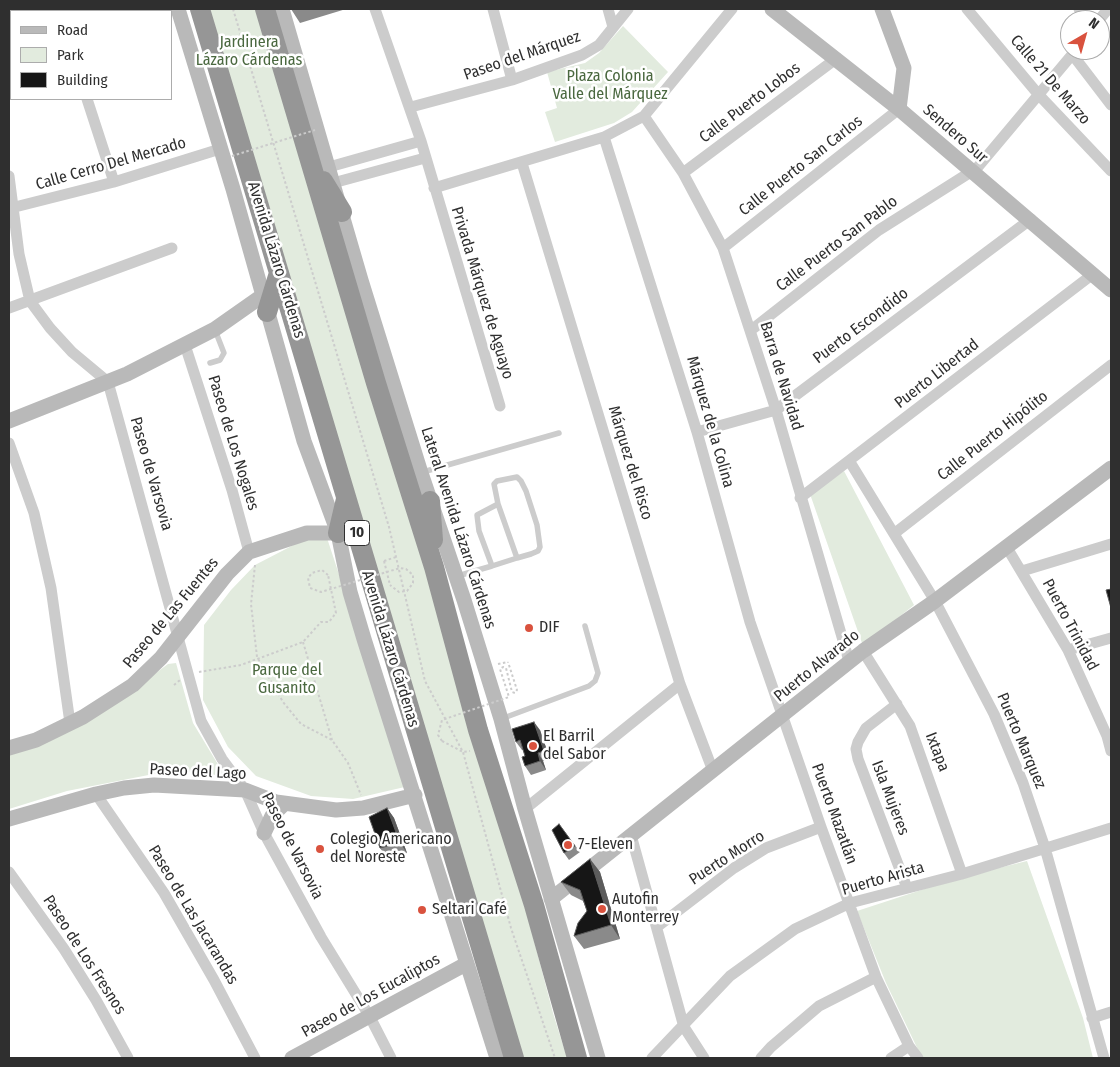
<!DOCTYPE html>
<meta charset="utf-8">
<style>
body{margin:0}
#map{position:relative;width:1120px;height:1067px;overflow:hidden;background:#fff;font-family:"Fira Sans Condensed",sans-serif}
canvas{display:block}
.frame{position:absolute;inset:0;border:10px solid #2f2f2f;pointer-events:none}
.legend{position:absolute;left:10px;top:10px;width:162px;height:90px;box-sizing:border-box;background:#fff;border:1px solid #acacac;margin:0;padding:6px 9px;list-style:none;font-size:15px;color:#2f2f2f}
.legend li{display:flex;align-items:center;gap:10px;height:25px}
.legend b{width:25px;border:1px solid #acacac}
.north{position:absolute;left:1060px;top:10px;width:50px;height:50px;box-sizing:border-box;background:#fff;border:1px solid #acacac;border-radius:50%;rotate:38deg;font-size:14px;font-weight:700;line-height:20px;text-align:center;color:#2f2f2f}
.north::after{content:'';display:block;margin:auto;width:18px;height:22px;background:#d9523e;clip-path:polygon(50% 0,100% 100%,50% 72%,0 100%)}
</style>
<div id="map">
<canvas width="1120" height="1067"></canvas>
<div class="frame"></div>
<ul class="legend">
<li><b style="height:6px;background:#b9b9b9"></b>Road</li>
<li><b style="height:14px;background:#e2ebde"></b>Park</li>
<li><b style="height:14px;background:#161616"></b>Building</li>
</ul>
<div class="north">N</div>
</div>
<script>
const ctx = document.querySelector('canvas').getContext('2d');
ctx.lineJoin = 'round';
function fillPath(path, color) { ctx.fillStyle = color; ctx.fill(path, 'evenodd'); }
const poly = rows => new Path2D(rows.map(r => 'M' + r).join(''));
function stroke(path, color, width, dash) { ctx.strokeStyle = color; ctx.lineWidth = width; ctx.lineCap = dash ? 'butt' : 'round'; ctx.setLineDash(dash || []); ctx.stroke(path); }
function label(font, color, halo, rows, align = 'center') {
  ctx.font = font + ' "Fira Sans Condensed",sans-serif'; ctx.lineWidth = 5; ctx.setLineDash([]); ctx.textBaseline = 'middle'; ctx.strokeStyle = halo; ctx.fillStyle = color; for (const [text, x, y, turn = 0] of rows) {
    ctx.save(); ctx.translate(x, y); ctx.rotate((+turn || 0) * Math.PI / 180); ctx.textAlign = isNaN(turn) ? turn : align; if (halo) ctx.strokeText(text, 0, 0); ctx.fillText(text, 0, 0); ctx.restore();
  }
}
fillPath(poly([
 [205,9,266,9,502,818,553,1013,567,1058,515,1058],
 [623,26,668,72,632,112,614,123,555,142,545,112,557,108,547,72,585,63,599,53],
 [844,471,914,605,863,646,810,494],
 [326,535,409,786,353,799,311,796,256,776,228,747,203,700,204,625,231,590,255,565,309,537],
 [176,663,193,723,225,776,174,770,67,791,9,809,9,752,121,699,168,664],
 [1027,861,1083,1018,1093,1058,922,1058,886,983,857,911,958,878]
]), '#e2ebde');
stroke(poly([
 [233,9,389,527,425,681,463,752,511,928,555,1058],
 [384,561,390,585],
 [384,561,396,557],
 [255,565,251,604,257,657,283,702,301,724,332,740,348,763,361,795],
 [303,642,332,740],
 [498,664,508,662],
 [199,672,241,665,303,642,321,622,329,622,336,613,328,575],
 [174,685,180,680],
 [442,741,463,752,470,751]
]), '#ccc', 2, [2.5, 2.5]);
stroke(poly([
 [95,9,96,11],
 [210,363,220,360,224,353,215,330],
 [423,472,559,433],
 [492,566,479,531,477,515,498,504],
 [458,576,471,572,492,566,517,558,531,554,538,551,540,547,537,525,526,491,521,481,517,477,497,481,494,484,498,504,517,558],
 [501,719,589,686,595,681,598,673,585,626]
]), '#ccc', 5.5);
stroke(poly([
 [61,9,62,11],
 [375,9,421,141,500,406],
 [493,9,512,80],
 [608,9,613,27],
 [967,9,1038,94,1111,171],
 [1079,9,1089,20],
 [1099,20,1108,9],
 [1072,54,1111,105],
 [87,99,114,182],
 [411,107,512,80,582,55,599,45,628,9],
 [644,116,683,173,723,248,776,410,849,661],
 [604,137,697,432,750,622,821,827,876,977,909,1046,918,1058],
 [522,163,680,684,713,771],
 [329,167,421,141],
 [683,173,837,58],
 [9,176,19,254,30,301,50,328,72,352,108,382,201,721,222,759,245,790,264,833,321,937,370,1017,391,1058],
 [333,183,425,158],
 [434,188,604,137,644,116,732,9],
 [11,208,114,182,220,149],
 [723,248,899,109],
 [9,308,172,248],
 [750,331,879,230,977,168,1076,50],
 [185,345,232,490,249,552],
 [697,432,776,410,1031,219],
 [9,443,34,513,51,588,70,723],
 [850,462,935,601,994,714,1023,783,1045,848,1104,1058],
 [800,498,1093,274],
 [895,533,1111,365],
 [1006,546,1068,650,1107,736,1111,751],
 [1022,571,1111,544],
 [1068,650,1111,638],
 [863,651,910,726,962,874],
 [897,704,866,728,858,742,856,749,858,759,907,888],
 [96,794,164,893,214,980,255,1058],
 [525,809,680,684],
 [631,835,684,1027,704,1058],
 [9,872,64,949,96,1000,128,1058],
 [657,927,734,868,766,848,821,827],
 [1092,1018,1111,1012],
 [652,1058,730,976,795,929,850,903,962,874,1111,828],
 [761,1058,771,1047,819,1006,876,977],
 [891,1058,909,1046]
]), '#ccc', 11);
stroke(poly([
 [178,9,233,189,304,441,338,533,350,592,364,639,497,1058],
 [282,9,361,280,421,473,464,600,501,719,525,809,598,1058],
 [772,9,899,109,1111,290],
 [882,9,904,68,899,109],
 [9,421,127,374,215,329,262,296],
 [9,748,36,740,83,717,133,685,161,658,227,574,249,552,307,533,338,533],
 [9,819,96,794,124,788,154,785,245,790,276,802,336,810,363,808,415,795],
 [264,833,272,816,284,804],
 [551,899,863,651,935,601,1111,468],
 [292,1058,466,964]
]), '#b9b9b9', 15);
stroke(poly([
 [200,9,514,1058],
 [265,9,376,383,434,567,478,730,534,905,577,1058],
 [323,181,342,212],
 [267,312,279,273],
 [430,501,433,540],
 [338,533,346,499]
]), '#969696', 20);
stroke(poly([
 [232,156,315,130],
 [328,575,322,570,312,573,308,578,310,588,321,592,400,568,406,569,413,575,413,583,407,591,399,592,390,585],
 [442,741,438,735,442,720,509,697,500,669,503,667,506,668,512,692,515,693,517,690,508,662]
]), '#ccc', 2, [2.5, 2.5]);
fillPath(poly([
 [291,9,346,9,300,23],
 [540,730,550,759,543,761,546,770,531,775,525,766,525,756,523,750,522,750,516,742],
 [387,808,394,818,407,853,387,858,380,848],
 [559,824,580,852,569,860,564,853],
 [590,859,600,872,620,939,584,949,574,936,587,911,583,901,571,895,561,882]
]), '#8a8a8a');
fillPath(poly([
 [534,722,540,730,550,759,544,751],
 [538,753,543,761,546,770,540,761],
 [387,808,394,818,407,853,400,843],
 [590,859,600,872,620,939,611,925]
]), '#5c5c5c');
const building = poly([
 [1111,589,1111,608,1106,590,1111,589],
 [534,722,544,751,538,753,540,761,525,766,522,757,525,756,520,740,516,742,512,729,534,722],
 [387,808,400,843,380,848,369,817,387,808],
 [559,824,575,846,564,853,552,830,559,824],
 [590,859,611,925,574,936,578,923,587,911,580,890,561,882,590,859]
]);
fillPath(building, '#161616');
stroke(building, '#5c5c5c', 1);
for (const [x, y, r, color] of [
 [529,628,5,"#d9523e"],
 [533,746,5,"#d9523e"],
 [568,845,5,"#d9523e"],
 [320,849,5,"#d9523e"],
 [602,909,5,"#d9523e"],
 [422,910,5,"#d9523e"]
]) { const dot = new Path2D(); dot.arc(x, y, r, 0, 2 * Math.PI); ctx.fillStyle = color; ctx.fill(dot); stroke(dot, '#fff', 2); }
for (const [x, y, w] of [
 [357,533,25]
]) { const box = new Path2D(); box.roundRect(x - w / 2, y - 12.5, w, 25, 4); ctx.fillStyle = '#fff'; ctx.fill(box); stroke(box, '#2f2f2f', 1); }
label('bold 15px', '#2f2f2f', null, [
 ["10",357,533]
]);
label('16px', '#4a683f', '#fff', [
 ["Jardinera",249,43],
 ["Lázaro Cárdenas",249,61],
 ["Plaza Colonia",610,77],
 ["Valle del Márquez",610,95],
 ["Parque del",287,671],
 ["Gusanito",287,689]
]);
label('16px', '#2f2f2f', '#fff', [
 ["Paseo del Márquez",522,56,-19],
 ["Calle 21 De Marzo",1050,80,49],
 ["Calle Puerto Lobos",750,103,-37],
 ["Sendero Sur",955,134,41],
 ["Calle Cerro Del Mercado",111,164,-16],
 ["Calle Puerto San Carlos",801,166,-38],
 ["Calle Puerto San Pablo",837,244,-37],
 ["Avenida Lázaro Cárdenas",276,260,73],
 ["Privada Márquez de Aguayo",482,293,73],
 ["Puerto Escondido",861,326,-37],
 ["Puerto Libertad",937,374,-38],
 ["Barra de Navidad",781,376,73],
 ["Márquez de la Colina",710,422,74],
 ["Calle Puerto Hipólito",993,436,-38],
 ["Paseo de Los Nogales",233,443,73],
 ["Márquez del Risco",630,463,73],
 ["Paseo de Varsovia",151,474,74],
 ["Lateral Avenida Lázaro Cárdenas",458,528,72],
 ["Paseo de Las Fuentes",171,613,-50],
 ["Puerto Trinidad",1070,625,62],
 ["Avenida Lázaro Cárdenas",390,649,73],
 ["Puerto Alvarado",817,666,-39],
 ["Puerto Marquez",1021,741,67],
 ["Ixtapa",937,752,69],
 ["Paseo del Lago",198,772,3],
 ["Isla Mujeres",890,798,69],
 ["Puerto Mazatlán",834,814,70],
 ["Paseo de Varsovia",292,846,63],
 ["Puerto Morro",727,858,-33],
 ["Puerto Arista",883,879,-16],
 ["Paseo de Las Jacarandas",193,915,59],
 ["Paseo de Los Fresnos",84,955,57],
 ["Paseo de Los Eucaliptos",371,996,-29]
]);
label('16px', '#2f2f2f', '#fff', [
 ["DIF",539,628],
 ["El Barril",543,737],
 ["del Sabor",543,755],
 ["Colegio Americano",330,840],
 ["del Noreste",330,858],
 ["7-Eleven",578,845],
 ["Autofin",612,900],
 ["Monterrey",612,918],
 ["Seltari Café",432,910]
], 'left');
</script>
